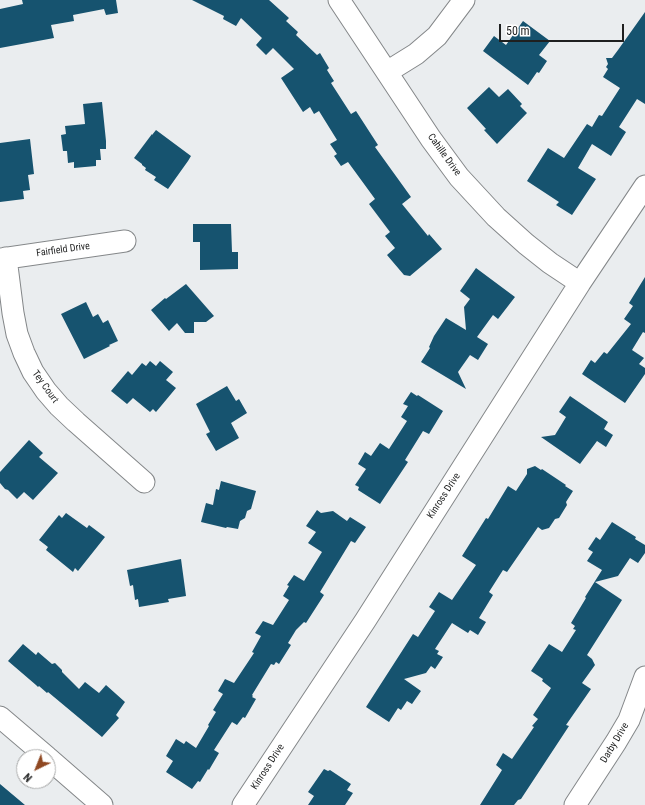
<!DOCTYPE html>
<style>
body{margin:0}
#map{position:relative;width:645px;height:805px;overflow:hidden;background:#eaedef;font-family:"Roboto Condensed",sans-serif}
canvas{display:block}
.north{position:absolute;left:16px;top:749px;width:40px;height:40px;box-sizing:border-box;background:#fff;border:1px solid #a5a6a6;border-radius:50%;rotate:223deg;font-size:11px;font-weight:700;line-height:16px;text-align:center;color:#1f2020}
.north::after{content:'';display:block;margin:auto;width:14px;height:18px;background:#8f4822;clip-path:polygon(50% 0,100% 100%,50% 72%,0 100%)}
.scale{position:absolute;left:499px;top:24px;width:125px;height:18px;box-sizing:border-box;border:2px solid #1f2020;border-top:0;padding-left:5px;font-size:12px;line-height:14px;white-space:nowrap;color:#1f2020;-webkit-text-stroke:3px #fff;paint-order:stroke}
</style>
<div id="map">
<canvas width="645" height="805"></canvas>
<div class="north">N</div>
<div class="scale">50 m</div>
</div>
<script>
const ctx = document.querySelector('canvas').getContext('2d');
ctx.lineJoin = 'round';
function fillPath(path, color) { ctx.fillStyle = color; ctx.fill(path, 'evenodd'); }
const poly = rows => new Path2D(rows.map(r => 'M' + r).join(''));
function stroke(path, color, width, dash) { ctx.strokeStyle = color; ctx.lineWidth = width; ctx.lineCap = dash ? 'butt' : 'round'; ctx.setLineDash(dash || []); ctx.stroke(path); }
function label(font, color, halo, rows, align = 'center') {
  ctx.font = font + ' "Roboto Condensed",sans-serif'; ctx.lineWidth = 4; ctx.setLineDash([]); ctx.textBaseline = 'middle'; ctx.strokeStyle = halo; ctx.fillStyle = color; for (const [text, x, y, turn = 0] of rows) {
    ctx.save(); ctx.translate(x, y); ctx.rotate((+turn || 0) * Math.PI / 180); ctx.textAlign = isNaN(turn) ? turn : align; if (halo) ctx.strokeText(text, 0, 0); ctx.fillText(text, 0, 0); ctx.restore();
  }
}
fillPath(poly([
 [22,0,116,0,118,13,106,15,104,9,73,15,74,21,51,25,54,38,0,48,0,9,23,4],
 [192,0,269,0,289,18,286,21,298,32,296,35,317,55,320,53,329,68,327,70,334,81,331,83,351,114,356,111,378,145,375,147,411,197,402,204,428,236,429,234,442,249,410,276,404,275,387,255,395,248,385,236,390,232,369,204,375,199,348,162,341,166,334,156,337,154,330,144,337,140,319,111,314,114,310,107,303,112,281,78,294,69,273,48,266,55,256,45,262,38,241,18,236,26,223,19,224,16],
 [645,12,645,104,637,99,619,127,626,132,611,156,592,144,578,168,596,179,572,215,556,205,559,202,527,181,548,148,564,158,587,124,592,127,599,115,602,116,620,88,603,77,608,69,606,67,608,64,606,58,612,58,618,50],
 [523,21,550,41,539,55,547,61,539,73,537,72,528,85,483,51,494,36,506,45],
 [489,87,499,97,508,89,522,104,520,106,527,113,497,144,484,130,486,129,467,108],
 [102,102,106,141,106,149,100,149,101,160,96,160,96,166,74,168,74,162,68,163,67,151,63,151,61,135,66,134,65,126,85,124,83,104],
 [156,130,191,156,188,161,168,189,154,180,156,177,145,170,146,168,142,165,142,164,134,158,152,134,152,135],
 [30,139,34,174,28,175,30,190,23,191,24,199,0,202,0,143],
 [193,224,231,224,232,252,238,252,238,269,200,270,200,242,193,242],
 [476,268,515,297,498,319,493,315,477,337,488,344,478,360,470,355,458,372,466,389,421,362,430,348,429,347,434,336,446,318,466,330,464,307,470,299,460,291],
 [645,277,645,333,643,332,632,350,644,358,639,364,645,368,645,374,625,403,582,374,591,360,595,363,604,352,607,354,631,324,624,319,633,306,629,303],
 [186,284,214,316,206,322,194,322,194,333,185,333,177,323,169,331,151,310,165,298,166,299],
 [86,302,93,317,98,314,103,323,108,320,118,341,109,345,110,346,84,359,61,314],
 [150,361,156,366,160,361,173,372,166,380,176,388,156,412,153,409,150,412,133,398,127,404,111,391,128,371,132,375,142,363,146,366],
 [227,386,236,401,239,399,247,413,231,423,239,438,216,451,206,434,210,432,196,404],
 [411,392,417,396,418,395,443,411,429,434,423,431,405,460,408,462,380,504,358,490,359,487,355,485,366,469,358,464,365,452,371,456,380,443,389,449,407,421,401,417,408,406,403,404],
 [570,396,608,422,604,429,613,435,606,447,597,441,580,464,541,437,555,435,566,417,559,412],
 [29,440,43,453,39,457,58,473,33,500,24,492,17,499,8,490,5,489,0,483,0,472],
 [535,466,541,470,542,469,566,485,565,486,573,491,566,502,567,505,559,518,555,519,549,528,542,530,538,527,507,572,503,570,489,592,493,595,479,618,486,622,478,635,470,630,468,633,452,623,435,649,439,651,437,654,443,657,435,669,431,666,426,673,404,679,421,691,412,704,407,701,401,710,398,708,389,722,366,707,413,634,418,637,435,611,429,607,439,592,452,600,476,565,462,556,486,518,488,519,508,486,516,491,527,474,527,469],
 [221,481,256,491,251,509,247,511,245,518,240,521,238,529,227,527,226,528,201,522,206,503,213,505,216,489,219,490],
 [317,510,321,513,333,511,347,521,350,517,366,527,355,543,351,541,320,592,324,595,306,623,304,622,296,630,288,643,291,645,279,664,276,662,274,665,271,664,252,695,253,696,252,697,256,699,245,718,243,717,237,725,232,722,214,750,219,753,209,770,208,769,200,782,198,781,192,789,166,772,173,761,166,756,176,739,184,744,186,741,196,748,209,726,208,725,216,712,213,710,223,694,218,691,225,679,234,683,254,653,252,652,261,636,255,633,263,621,273,625,289,600,283,596,289,586,287,585,294,575,304,581,322,552,308,543,316,532,306,526],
 [66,513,87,528,89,525,105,537,78,571,75,568,73,572,46,550,48,547,39,540,59,515,62,518],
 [612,522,636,537,635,539,645,545,645,553,638,563,630,558,618,576,595,582,622,600,587,655,592,659,595,665,582,683,591,689,566,725,569,726,521,799,518,800,514,805,480,805,502,770,496,765,503,753,512,759,534,727,532,726,538,719,533,715,551,688,542,681,543,679,531,671,549,644,562,652,576,630,573,629,575,626,571,623,586,598,585,597,602,570,587,561,593,552,588,549,596,537,600,540],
 [181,559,186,596,168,599,169,602,139,607,138,599,135,600,133,585,130,586,127,570],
 [23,644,36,655,38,652,52,664,55,663,62,670,62,672,79,689,85,682,99,693,106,685,125,702,116,715,119,718,102,737,48,692,47,693,39,686,38,687,36,685,8,661],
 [324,769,328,771,330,770,351,784,347,790,353,793,345,805,308,805,314,796,308,792],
 [0,784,25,805,0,805]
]), '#16536f');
const minor = poly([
 [339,0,431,139,459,177,496,217,526,244,550,263,580,283],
 [387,72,416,54,437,36,464,0],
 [6,258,13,313,17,334,24,353,33,372,46,391,59,406,76,422,144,482],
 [0,259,125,241],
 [0,717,47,757],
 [48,758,102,805],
 [243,805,365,621,580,283,645,186],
 [575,805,616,742,629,720,645,677]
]);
stroke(minor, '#848789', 23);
stroke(minor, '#fff', 21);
label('10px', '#1f2020', '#fff', [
 ["Cahille Drive",444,155,54],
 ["Fairfield Drive",63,250,-8],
 ["Tey Court",45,387,54],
 ["Kinross Drive",444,496,-57],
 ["Darby Drive",615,743,-59],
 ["Kinross Drive",268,767,-57]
]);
</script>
